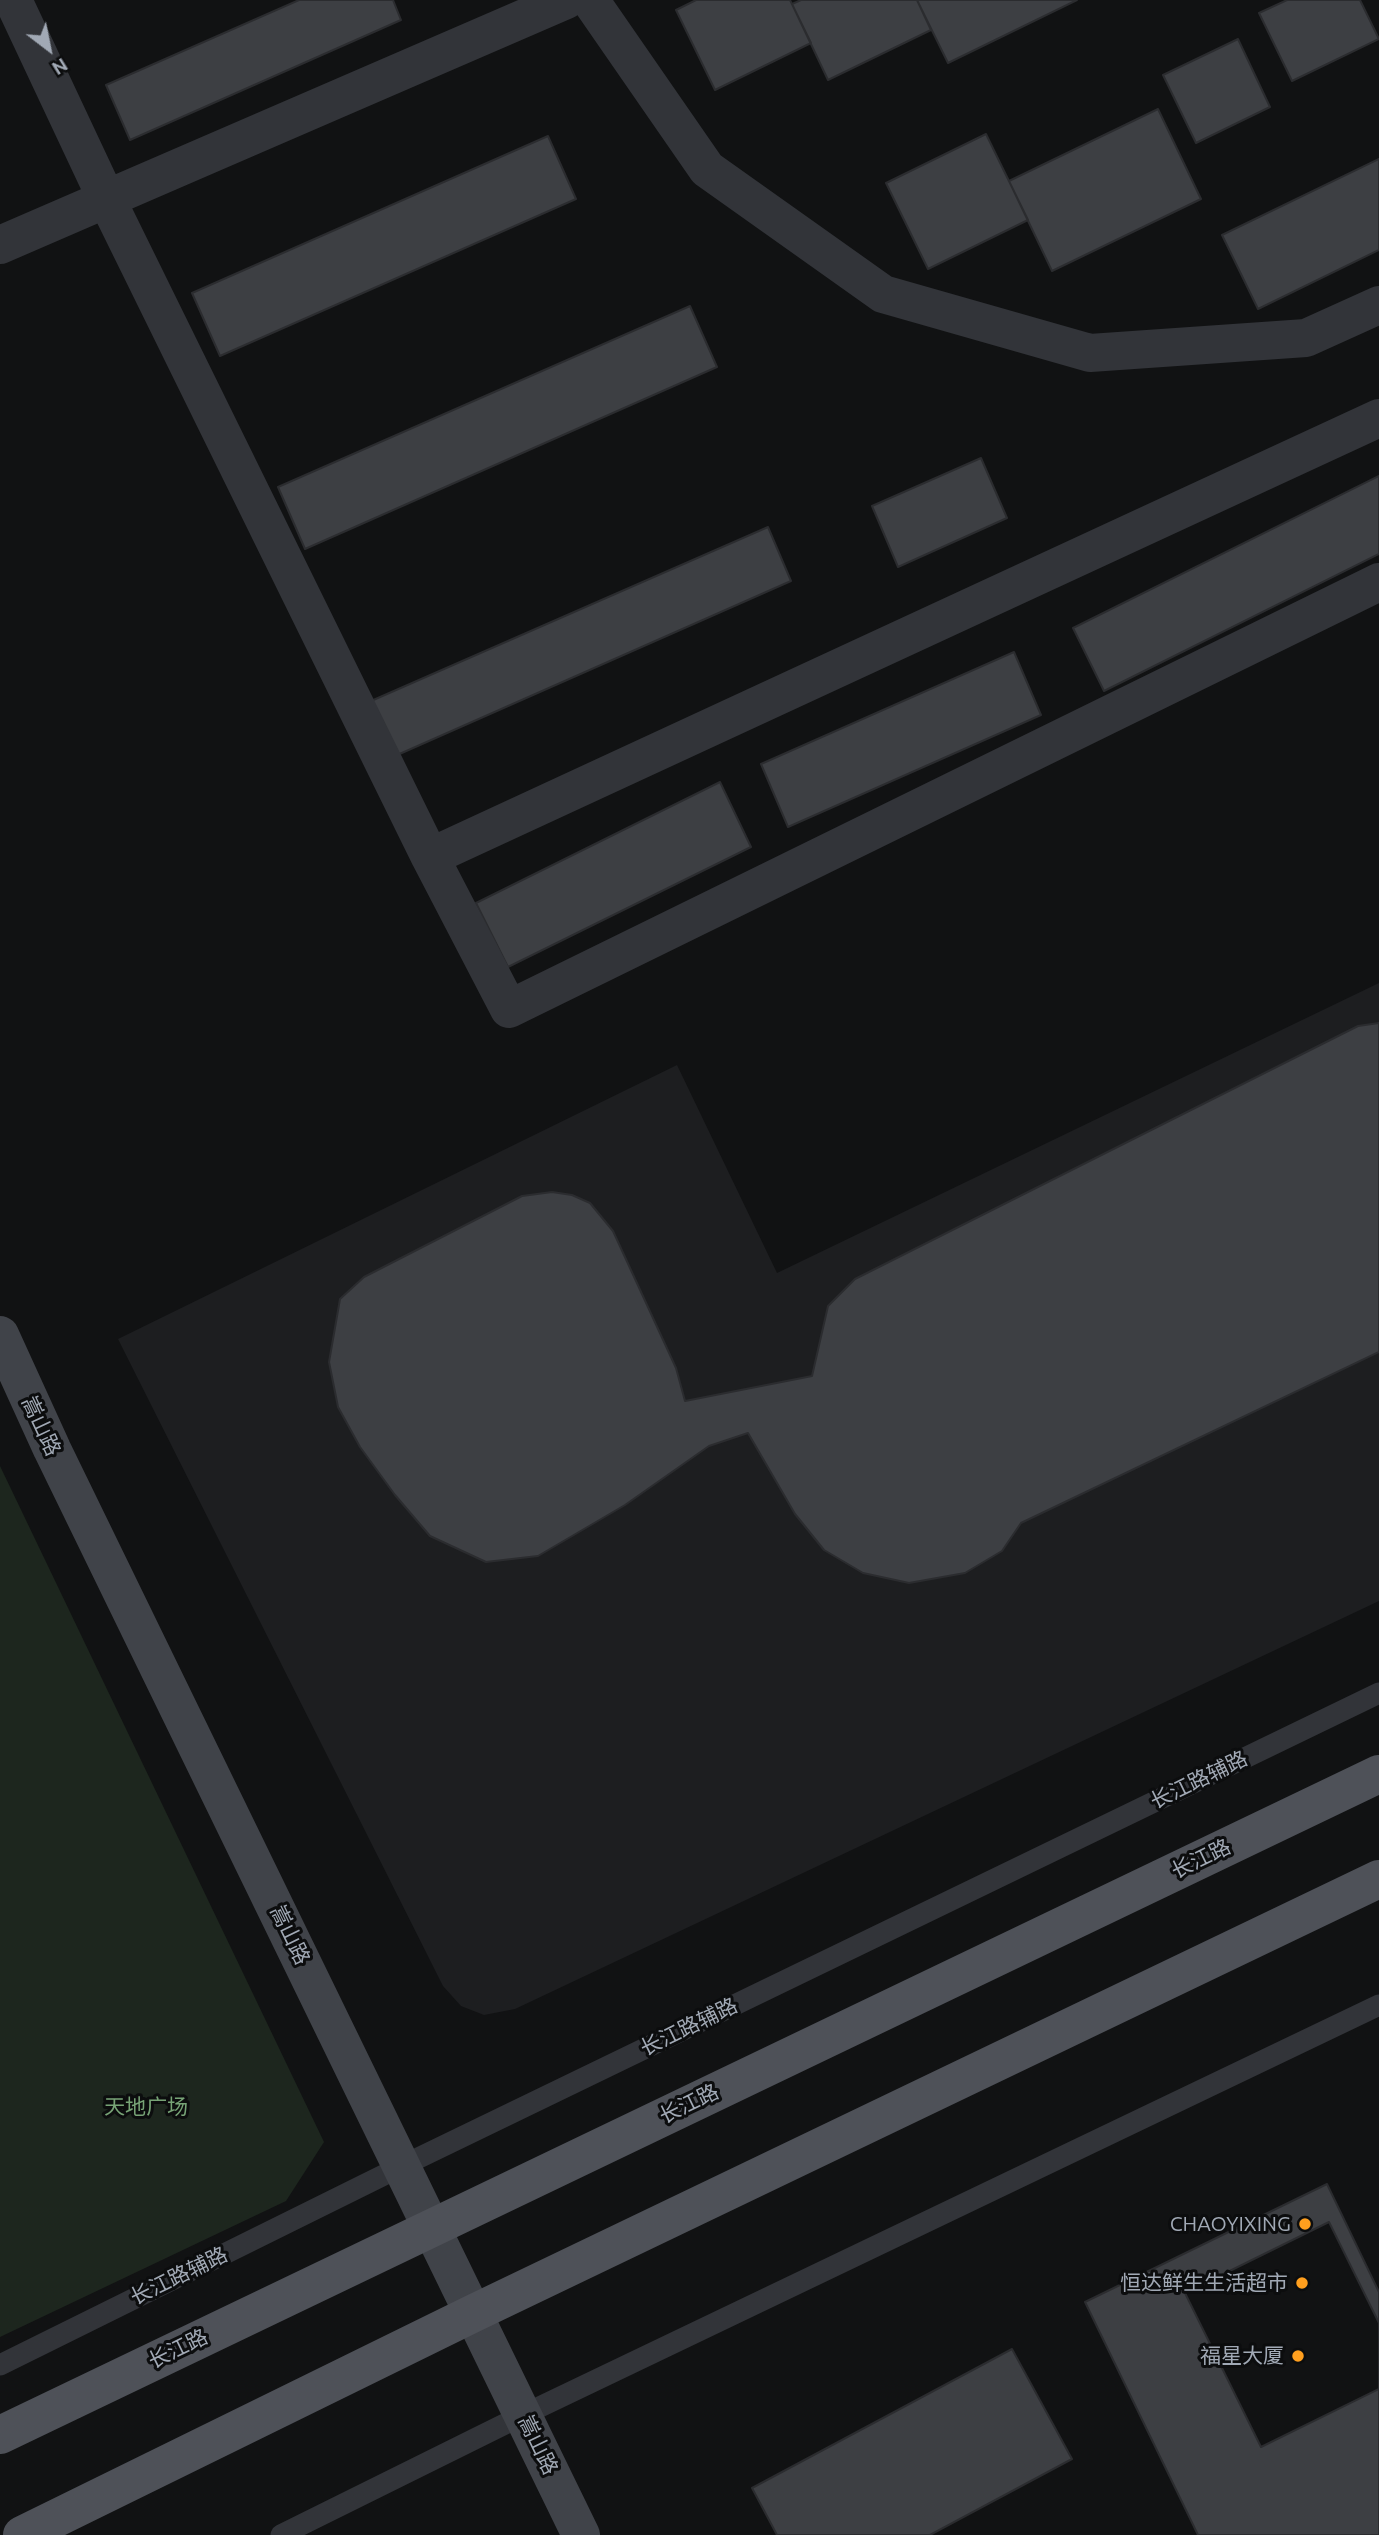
<!DOCTYPE html>
<meta charset="utf-8">
<style>
body{margin:0}
#map{position:relative;width:1379px;height:2535px;overflow:hidden;background:#111213;font-family:Ubuntu,sans-serif}
canvas{display:block}
.north{position:absolute;left:14px;top:14px;width:70px;height:70px;-webkit-text-stroke:5px #0c0d0e;paint-order:stroke;rotate:148deg;font-size:19px;font-weight:700;line-height:28px;text-align:center;color:#a1a9b5}
.north::after{content:'';display:block;margin:auto;width:24px;height:32px;background:#a1a9b5;clip-path:polygon(50% 0,100% 100%,50% 72%,0 100%)}
</style>
<div id="map">
<canvas width="1379" height="2535"></canvas>
<div class="north">N</div>
</div>
<script>
const ctx = document.querySelector('canvas').getContext('2d');
ctx.lineJoin = 'round';
function fillPath(path, color) { ctx.fillStyle = color; ctx.fill(path, 'evenodd'); }
const poly = rows => new Path2D(rows.map(r => 'M' + r).join(''));
function stroke(path, color, width, dash) { ctx.strokeStyle = color; ctx.lineWidth = width; ctx.lineCap = dash ? 'butt' : 'round'; ctx.setLineDash(dash || []); ctx.stroke(path); }
function label(font, color, halo, rows, align = 'center') {
  ctx.font = font + ' Ubuntu,"Noto Sans SC",sans-serif'; ctx.lineWidth = 6; ctx.setLineDash([]); ctx.textBaseline = 'middle'; ctx.strokeStyle = halo; ctx.fillStyle = color; for (const [text, x, y, turn = 0] of rows) {
    ctx.save(); ctx.translate(x, y); ctx.rotate((+turn || 0) * Math.PI / 180); ctx.textAlign = isNaN(turn) ? turn : align; if (halo) ctx.strokeText(text, 0, 0); ctx.fillText(text, 0, 0); ctx.restore();
  }
}
fillPath(poly([
 [1379,983,1379,1601,515,2009,484,2015,461,2006,443,1986,118,1339,677,1065,777,1273]
]), '#1d1e20');
fillPath(poly([
 [0,1466,324,2142,286,2201,0,2337]
]), '#1d261e');
const building = poly([
 [299,0,393,0,401,20,130,140,106,85,299,0],
 [696,0,790,0,811,43,715,90,676,10,696,0],
 [801,0,917,0,931,30,828,80,792,4,801,0],
 [917,0,1077,0,948,63,917,0],
 [1287,0,1360,0,1379,39,1292,81,1259,13,1287,0],
 [1238,39,1270,107,1196,143,1163,75,1238,39],
 [1158,109,1201,199,1052,271,1009,181,1158,109],
 [986,134,1028,220,928,269,886,183,986,134],
 [548,136,576,199,220,356,192,293,548,136],
 [1379,159,1379,250,1258,309,1222,235,1379,159],
 [690,306,717,367,305,549,278,487,690,306],
 [981,458,1007,518,898,567,872,506,981,458],
 [1379,476,1379,554,1104,691,1073,628,1379,476],
 [768,527,791,581,395,756,371,701,768,527],
 [1014,652,1041,715,788,827,761,764,1014,652],
 [720,782,751,847,508,967,476,903,720,782],
 [1379,1023,1379,1352,1021,1523,1002,1551,965,1573,909,1583,863,1573,824,1550,795,1514,748,1433,709,1446,625,1505,538,1556,486,1562,430,1536,395,1495,360,1447,338,1407,329,1362,340,1299,364,1277,522,1196,552,1192,572,1195,590,1203,613,1231,676,1368,685,1401,812,1376,828,1306,855,1279,1358,1026,1379,1023],
 [1327,2184,1379,2292,1379,2535,1198,2535,1085,2302,1327,2184],
 [1329,2222,1379,2323,1379,2389,1261,2447,1185,2293,1329,2222],
 [1012,2349,1072,2459,930,2535,777,2535,752,2488,1012,2349]
]);
fillPath(building, '#3d3f43');
stroke(building, '#2b2c2f', 2);
stroke(poly([
 [0,2365,402,2166,1379,1693],
 [281,2535,523,2415,1379,2005]
]), '#323439', 21);
stroke(poly([
 [13,0,106,198,430,857,509,1009,1379,582],
 [590,0,707,169,883,294,1090,353,1306,338,1379,305],
 [0,245,566,0],
 [430,857,1379,418]
]), '#323439', 38);
stroke(poly([
 [0,1335,52,1449,581,2535]
]), '#404349', 38);
stroke(poly([
 [0,2435,1379,1774],
 [22,2535,474,2313,1379,1879]
]), '#4e5158', 38);
for (const [x, y, r, color] of [
 [1305,2224,7,"#ff9f1e"],
 [1302,2283,7,"#ff9f1e"],
 [1298,2356,7,"#ff9f1e"]
]) { const dot = new Path2D(); dot.arc(x, y, r, 0, 2 * Math.PI); ctx.fillStyle = color; ctx.fill(dot); stroke(dot, '#0c0d0e', 2.5); }
label('21px', '#a1a9b5', '#0c0d0e', [
 ["嵩山路",41,1426,65],
 ["长江路辅路",1199,1780,-26],
 ["长江路",1201,1859,-26],
 ["嵩山路",290,1935,64],
 ["长江路辅路",689,2027,-26],
 ["长江路",689,2104,-26],
 ["长江路辅路",179,2276,-26],
 ["长江路",178,2349,-26],
 ["嵩山路",538,2445,64]
]);
label('21px', '#77a376', '#0c0d0e', [
 ["天地广场",146,2107]
]);
label('21px', '#a1a9b5', '#0c0d0e', [
 ["CHAOYIXING",1291,2224],
 ["恒达鲜生生活超市",1288,2283],
 ["福星大厦",1284,2356]
], 'right');
</script>
